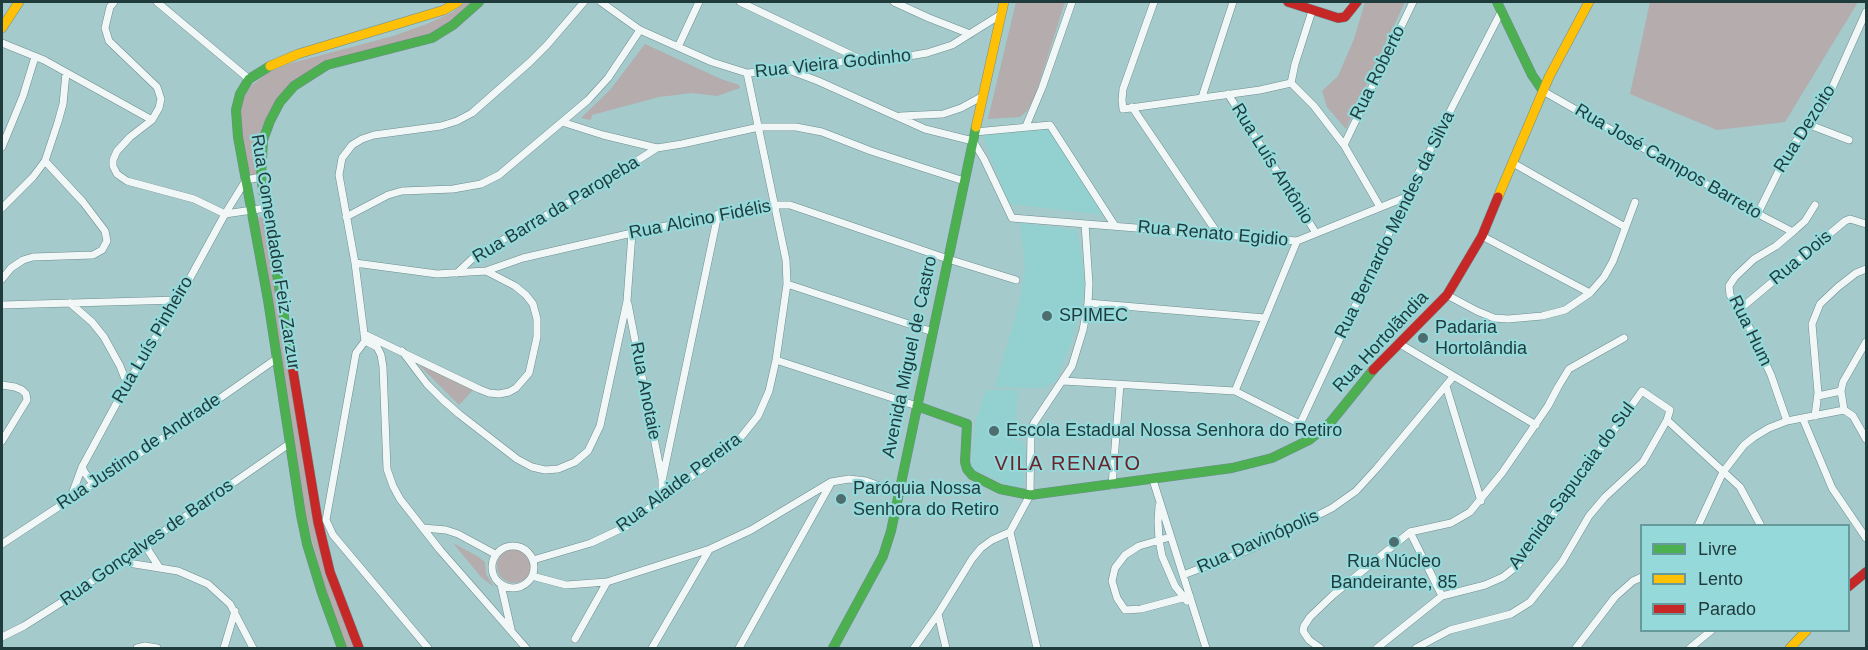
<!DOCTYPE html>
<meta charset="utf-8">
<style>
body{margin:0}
#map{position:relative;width:1868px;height:650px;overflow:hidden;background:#a4cacb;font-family:Arial,sans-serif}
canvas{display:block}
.frame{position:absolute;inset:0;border:3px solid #1f3b3c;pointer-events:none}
.legend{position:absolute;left:1640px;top:524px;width:210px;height:108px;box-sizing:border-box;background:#95d9da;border:2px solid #669a9b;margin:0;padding:8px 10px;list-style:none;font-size:18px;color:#1f3b3c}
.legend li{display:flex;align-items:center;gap:12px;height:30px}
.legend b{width:30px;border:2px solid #669a9b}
</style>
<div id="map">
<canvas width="1868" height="650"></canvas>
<div class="frame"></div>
<ul class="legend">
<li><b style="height:8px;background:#4caf50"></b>Livre</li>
<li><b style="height:8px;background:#ffc107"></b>Lento</li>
<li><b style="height:8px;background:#c62828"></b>Parado</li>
</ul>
</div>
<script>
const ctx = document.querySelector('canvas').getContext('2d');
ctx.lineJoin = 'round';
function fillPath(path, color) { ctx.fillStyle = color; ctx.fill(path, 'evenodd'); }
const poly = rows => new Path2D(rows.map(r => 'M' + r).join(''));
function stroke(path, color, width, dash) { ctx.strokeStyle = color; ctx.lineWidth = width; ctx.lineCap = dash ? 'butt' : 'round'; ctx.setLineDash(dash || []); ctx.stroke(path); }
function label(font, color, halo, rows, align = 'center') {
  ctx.font = font + ' Arial,sans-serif'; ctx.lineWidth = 4.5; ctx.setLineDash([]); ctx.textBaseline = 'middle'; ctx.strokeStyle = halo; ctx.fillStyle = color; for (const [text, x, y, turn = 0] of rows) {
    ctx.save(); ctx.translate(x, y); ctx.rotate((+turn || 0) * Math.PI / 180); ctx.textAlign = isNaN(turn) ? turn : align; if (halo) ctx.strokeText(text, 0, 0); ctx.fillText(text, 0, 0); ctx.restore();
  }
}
fillPath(poly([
 [1047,127,1104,215,1009,204,983,136],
 [1020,223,1076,230,1082,257,1085,291,1072,340,1056,380,1044,388,995,387,1020,300,1025,266],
 [986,390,1018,390,1014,438,1024,442,1026,450,1023,486,1012,487,971,468,975,423]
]), '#93d0d0');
fillPath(poly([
 [466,2,472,2,448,23,424,38,353,54,294,84,273,106,261,129,258,156,257,174,249,176,244,153,239,116,244,96,252,85,269,72,288,64,393,36,427,24,453,12],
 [1016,2,1065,2,1036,93,1027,111,1020,117,988,119],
 [1365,2,1405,2,1346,129,1327,107,1322,91,1338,76,1354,39],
 [1650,2,1858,2,1785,122,1717,130,1630,94],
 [645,44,721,79,739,85,740,88,717,96,692,93,659,97,592,115,591,120,581,118,610,90],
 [264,216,282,314,310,505,325,566,357,648,345,648,325,589,305,514,276,324,257,218],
 [409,355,474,389,459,405],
 [453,543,477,556,485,562,486,574,494,587,481,577],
 '497 566a17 17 0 1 1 34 0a17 17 0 1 1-34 0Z'
]), '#b4acad');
const street = poly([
 [114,2,110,7,105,28,109,41,157,87,161,99,159,108,152,120,130,137,117,151,113,160,113,166,117,174,127,181,194,199,225,214],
 [157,2,249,79],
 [601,2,640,30,712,62,747,73,789,70,860,59,897,58,927,53,952,45,1000,15],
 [740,2,860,59],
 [894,2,929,18,970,34],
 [1154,2,1123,89,1122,100,1123,109,1260,90,1291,83],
 [2,43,44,60,152,120],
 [678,47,699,2],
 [789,70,818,81,925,129,973,141,984,159,1012,218,1297,241,1406,197],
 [1291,83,1314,106,1344,145,1380,207],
 [1291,83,1295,64,1312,11],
 [1543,91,1764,217,1793,232],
 [1228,94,1316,233],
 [1202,97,1233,2],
 [1132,107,1218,234],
 [901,116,943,114,961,108,983,96],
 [562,122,603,135,657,148,682,144,759,127,796,127,822,132,871,151,964,181],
 [1810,125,1849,140],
 [1026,126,1042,88,1072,2],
 [975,132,1050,125,1115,226],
 [1344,145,1413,2],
 [2,147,23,96,35,57],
 [1513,163,1625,227],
 [2,208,33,177,45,161,58,122,63,104,66,73],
 [1758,213,1789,150,1824,106,1866,12],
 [225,214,266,208],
 [346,217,388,195,402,191,453,189,481,184,499,175,588,100,608,78,640,30],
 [1482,236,1590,293],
 [355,263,437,274,486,271,515,286,526,295,533,304,537,319,537,337,529,373,516,388,509,392,499,394,489,393,479,389,364,334],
 [486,271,523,258,632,233,739,211,774,205,790,205,948,259,1016,280],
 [457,273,472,259,490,247,591,190,657,148],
 [2,279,11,268,23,260,33,257,93,255,102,250,107,241,105,231,83,202,45,161],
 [787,284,933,332],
 [1447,295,1477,311,1494,318,1508,319,1542,316,1565,310,1590,293,1604,277,1613,261,1635,202],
 [70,303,92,322,104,337,120,366,127,384],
 [1088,303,1265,318],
 [628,304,662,479],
 [2,305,178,300],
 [1740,309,1845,221,1850,219,1866,224],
 [365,341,355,263,339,175,342,158,352,145,362,139,374,135,441,126,457,121,472,113,530,62,547,45,584,2],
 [365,341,377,347,381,355,383,367,387,469,393,486,400,499,440,550,526,648],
 [365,341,356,353,326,520,333,535,428,648],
 [1400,344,1536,425],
 [402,351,427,384,443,400,459,414,517,459,532,467,545,470,558,469,575,462,588,451,600,426,627,301,632,233],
 [776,360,917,406],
 [1063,381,1235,391,1300,424],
 [2,385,15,387,22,390,26,394,27,400,2,441],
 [1446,386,1481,501],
 [1235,391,1297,241],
 [1818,396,1841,391],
 [1844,410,1841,391,1843,382,1866,342],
 [1815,416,1818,393,1812,324,1820,304,1838,287,1856,273,1866,269],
 [1803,419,1832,488,1866,538],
 [1787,421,1771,375,1748,325,1730,295,1729,286,1735,277,1754,259,1776,246,1796,229,1805,221,1815,205],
 [1309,440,1300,424,1406,197,1501,12],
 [82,467,85,473,93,484],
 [1153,480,1206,648],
 [1112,485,1120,385],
 [71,497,82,467,127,384,178,300,225,214,246,180,261,177],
 [662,498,662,481,718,214],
 [1159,506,1158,521,1159,540,1162,556,1175,586,1187,601],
 [1698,526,1723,472,1744,445,1754,437,1769,428,1787,421,1844,410,1853,416,1866,439],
 [423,528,446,530,458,534,495,554],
 [1010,532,1037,648],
 [1410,532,1442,596],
 [1170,537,1139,546,1125,555,1115,568,1112,581,1117,598,1125,610,1141,609,1190,596],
 [148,542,148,550,159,567],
 [2,544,166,436,276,359],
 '492 567a21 21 0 1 1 42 0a21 21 0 1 1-42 0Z',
 [533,560,591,543,627,526,662,498,702,469,741,437,758,416,762,407,769,391,776,360,787,284,786,260,747,73],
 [122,562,178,571,208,584,230,604,253,648],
 [1183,575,1251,549,1332,508,1356,491,1377,468,1453,377],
 [532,576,566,585,607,582,638,572,710,549,751,530,831,482,849,479,866,481,898,493],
 [501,585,511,629],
 [938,614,946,648],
 [2,637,24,626,65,600,289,444],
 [575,639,607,582],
 [137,648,145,646,157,648],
 [224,648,235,611],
 [652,648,709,550],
 [739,648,831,483],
 [914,648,938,614,972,559,981,548,992,540,1010,532,1030,495,1031,431,1034,423,1072,366,1083,330,1088,303,1089,284,1085,224],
 [1320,648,1309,640,1303,631,1304,626,1310,617,1333,595,1410,532,1451,523,1470,512,1502,473,1548,406,1558,387,1569,369,1624,338],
 [1377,648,1442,596,1485,585,1503,577,1517,566,1642,391,1670,410,1667,420,1740,487,1761,526],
 [1416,648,1450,630,1511,614,1530,602,1562,562,1589,516,1605,497,1643,462,1667,420],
 [1576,648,1615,597,1633,581,1642,577],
 [1690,648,1712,630]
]);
const fast = poly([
 [1497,2,1532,75,1543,91],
 [270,66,249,79,240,94,236,110,238,137,268,300,301,515,307,544,322,593,342,648],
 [292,365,261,177,263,140,270,121,280,102,294,86,327,65,432,38,453,25,479,2],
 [917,406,967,424,965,462,967,469,972,475,1000,489,1030,495,1232,468,1272,458,1309,440,1330,423,1373,370],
 [833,648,883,556,891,531,976,127]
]);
const slow = poly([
 [2,28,19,2],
 [270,66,298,54,444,10,458,2],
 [976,127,1004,2],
 [1498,197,1549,77,1589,2],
 [1790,648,1807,630]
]);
const jam = poly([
 [1288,2,1338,18,1345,17,1357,2],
 [292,365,318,522,330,572,359,648],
 [1373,370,1447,295,1482,236,1498,197],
 [1848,587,1866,572]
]);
stroke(street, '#6e8c8d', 8);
stroke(fast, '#6e8c8d', 10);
stroke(slow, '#6e8c8d', 10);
stroke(jam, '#6e8c8d', 10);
stroke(street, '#f1f7f7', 7);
stroke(fast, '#4caf50', 9);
stroke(slow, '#ffc107', 9);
stroke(jam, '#c62828', 9);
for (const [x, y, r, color] of [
 [1047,316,6,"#4e6d6e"],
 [1423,338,6,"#4e6d6e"],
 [994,431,6,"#4e6d6e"],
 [841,499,6,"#4e6d6e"],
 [1394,542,6,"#4e6d6e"]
]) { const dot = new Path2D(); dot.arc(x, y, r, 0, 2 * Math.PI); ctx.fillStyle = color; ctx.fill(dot); stroke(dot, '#95d9da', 2); }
label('18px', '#1f3b3c', '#95d9da', [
 ["Rua Vieira Godinho",833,64,-6],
 ["Rua Roberto",1378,73,-64],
 ["Rua Dezoito",1805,129,-58],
 ["Rua José Campos Barreto",1668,162,30],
 ["Rua Luís Antônio",1272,164,58],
 ["Rua Barra da Paropeba",556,210,-31],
 ["Rua Alcino Fidélis",700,220,-11],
 ["Rua Bernardo Mendes da Silva",1395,225,-64],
 ["Rua Renato Egidio",1213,234,5],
 ["Rua Comendador Feiz Zarzur",275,252,81],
 ["Rua Dois",1801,258,-40],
 ["Rua Hum",1750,331,64],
 ["Rua Luís Pinheiro",153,340,-60],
 ["Rua Hortolãndia",1381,342,-47],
 ["Avenida Miguel de Castro",910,357,-78],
 ["Rua Anotaie",645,391,79],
 ["Rua Justino de Andrade",139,452,-34],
 ["Rua Alaide Pereira",679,483,-37],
 ["Avenida Sapucaia do Sul",1572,486,-54],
 ["Rua Davinópolis",1258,542,-24],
 ["Rua Gonçalves de Barros",147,543,-35]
]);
label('18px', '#1f3b3c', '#95d9da', [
 ["SPIMEC",1059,316],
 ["Padaria",1435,328],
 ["Hortolândia",1435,349],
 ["Escola Estadual Nossa Senhora do Retiro",1006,431],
 ["Paróquia Nossa",853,489],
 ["Senhora do Retiro",853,510],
 ["Rua Núcleo",1394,562,"center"],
 ["Bandeirante, 85",1394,583,"center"]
], 'left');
ctx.letterSpacing = '1.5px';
label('20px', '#6a242b', '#95d9da', [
 ["VILA RENATO",1068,464]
]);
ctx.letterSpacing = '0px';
</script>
